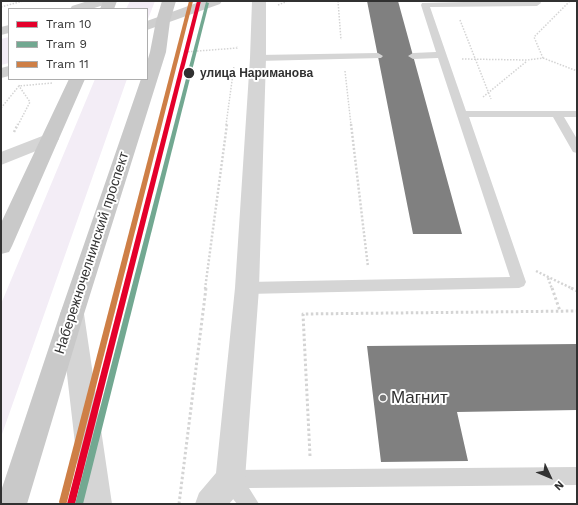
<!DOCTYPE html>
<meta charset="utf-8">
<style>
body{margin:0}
#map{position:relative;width:578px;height:505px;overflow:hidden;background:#fff;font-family:"Work Sans",sans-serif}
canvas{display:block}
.frame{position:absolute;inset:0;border:2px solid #313131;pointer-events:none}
.legend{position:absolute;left:8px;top:8px;width:140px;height:72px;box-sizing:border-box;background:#fff;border:1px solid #adadad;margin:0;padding:5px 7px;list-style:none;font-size:12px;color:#313131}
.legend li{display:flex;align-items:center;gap:8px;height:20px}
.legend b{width:20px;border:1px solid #adadad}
.north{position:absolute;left:530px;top:457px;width:40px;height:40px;-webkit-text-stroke:3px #fff;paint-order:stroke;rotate:134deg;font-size:11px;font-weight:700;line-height:16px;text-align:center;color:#313131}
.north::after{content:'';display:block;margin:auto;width:14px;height:18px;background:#313131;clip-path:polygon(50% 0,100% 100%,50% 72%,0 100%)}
</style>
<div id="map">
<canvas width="578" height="505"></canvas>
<div class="frame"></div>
<ul class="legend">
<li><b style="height:5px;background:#e4002b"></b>Tram 10</li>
<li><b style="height:5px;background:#72a891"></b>Tram 9</li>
<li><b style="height:5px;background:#ce7f46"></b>Tram 11</li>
</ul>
<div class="north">N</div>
</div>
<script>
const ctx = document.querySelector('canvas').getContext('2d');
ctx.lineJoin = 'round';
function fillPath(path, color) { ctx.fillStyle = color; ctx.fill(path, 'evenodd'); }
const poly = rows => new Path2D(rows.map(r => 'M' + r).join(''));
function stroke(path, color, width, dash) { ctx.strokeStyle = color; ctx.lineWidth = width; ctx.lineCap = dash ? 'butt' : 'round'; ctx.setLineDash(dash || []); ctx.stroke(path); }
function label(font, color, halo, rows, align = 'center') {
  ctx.font = font + ' "Work Sans",sans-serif'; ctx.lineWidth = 4; ctx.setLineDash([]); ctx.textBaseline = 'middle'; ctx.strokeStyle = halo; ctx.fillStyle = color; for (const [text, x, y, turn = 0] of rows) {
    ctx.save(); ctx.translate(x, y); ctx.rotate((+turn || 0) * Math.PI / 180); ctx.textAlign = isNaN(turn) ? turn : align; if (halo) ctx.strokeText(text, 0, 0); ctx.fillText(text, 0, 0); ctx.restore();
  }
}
fillPath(poly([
 [130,1,155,1,148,19,147,20,147,9,126,9],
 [9,37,9,63,1,65,1,39],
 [95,79,127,79,1,437,1,304]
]), '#f3edf6');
fillPath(poly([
 [367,1,398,1,462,234,413,234],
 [577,344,577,410,457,412,468,461,381,462,367,346]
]), '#808080');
stroke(poly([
 [338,1,341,40],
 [278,5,288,1],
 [1,7,23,1],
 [460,20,491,99],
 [185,52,237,48,237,46],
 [543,58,577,71],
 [462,59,527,60,543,58,534,37,570,1],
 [345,71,351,125],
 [483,97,527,61],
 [1,108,19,86,52,83],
 [18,125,30,102,19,86,20,84],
 [226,125,234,66]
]), '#d4d4d4', 1.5, [1.5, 1.5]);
stroke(poly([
 [351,124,368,267],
 [14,132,18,124],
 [536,271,573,289],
 [548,278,552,289],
 [205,289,227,124]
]), '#d4d4d4', 2.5, [2, 2]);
stroke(poly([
 [552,288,560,311],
 [571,288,577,291],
 [310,456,303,314,577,311],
 [179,504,206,288]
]), '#d4d4d4', 3, [2.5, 2.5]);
fillPath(poly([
 [505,1,540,1,541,3,537,6,430,7,466,111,577,111,577,117,564,117,577,139,577,153,573,152,553,117,469,117,526,282,524,286,519,288,247,294,242,292,240,288,242,284,247,282,510,277,438,58,413,59,408,56,413,53,436,52,421,5,422,3,505,1],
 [378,53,383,56,381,58,258,61,253,58,258,55,378,53],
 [577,467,577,485,249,488,259,504,237,504,223,486,221,479,223,472,230,470,577,467]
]), '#d5d5d5');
fillPath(poly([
 [252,1,266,1,266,58,259,288,245,479,241,490,229,504,195,504,199,493,216,473,235,288,250,58,252,1],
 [50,133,56,135,59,139,56,143,1,165,1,152,50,133],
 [72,304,81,307,84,314,112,504,82,504,60,314,63,307,72,304]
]), '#d5d5d5');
fillPath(poly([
 [88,1,109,1,107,4,91,9,70,9,72,6,88,1],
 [202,1,222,1,220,4,147,30,147,21,202,1],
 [9,25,9,33,1,35,1,27,9,25],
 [9,66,9,76,1,78,1,68,9,66]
]), '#cfcfcf');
fillPath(poly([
 [103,1,117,1,114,9,100,9,103,1],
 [162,1,176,1,170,21,166,52,84,314,27,504,1,504,1,491,60,314,141,79,147,79,147,62,150,52,156,21,162,1],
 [69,79,85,79,12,246,9,252,1,254,1,223,69,79]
]), '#c9c9c9');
fillPath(poly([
 [197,1,201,1,75,504,67,504,197,1]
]), '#e4002b');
fillPath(poly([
 [206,2,209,3,83,504,75,504,206,2]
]), '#72a891');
fillPath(poly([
 [189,1,193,1,67,502,66,504,60,504,59,502,189,1]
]), '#ce7f46');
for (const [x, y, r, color] of [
 [189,73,6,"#313131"],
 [383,398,4,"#797979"]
]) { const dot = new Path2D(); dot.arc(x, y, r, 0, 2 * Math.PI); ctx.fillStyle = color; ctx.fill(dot); stroke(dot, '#fff', 1.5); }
label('bold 12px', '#313131', '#fff', [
 ["улица Нариманова",200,73]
], 'left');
label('14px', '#313131', '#fff', [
 ["Набережночелнинский проспект",92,253,-72]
]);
label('17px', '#313131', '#fff', [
 ["Магнит",391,398]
], 'left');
</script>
